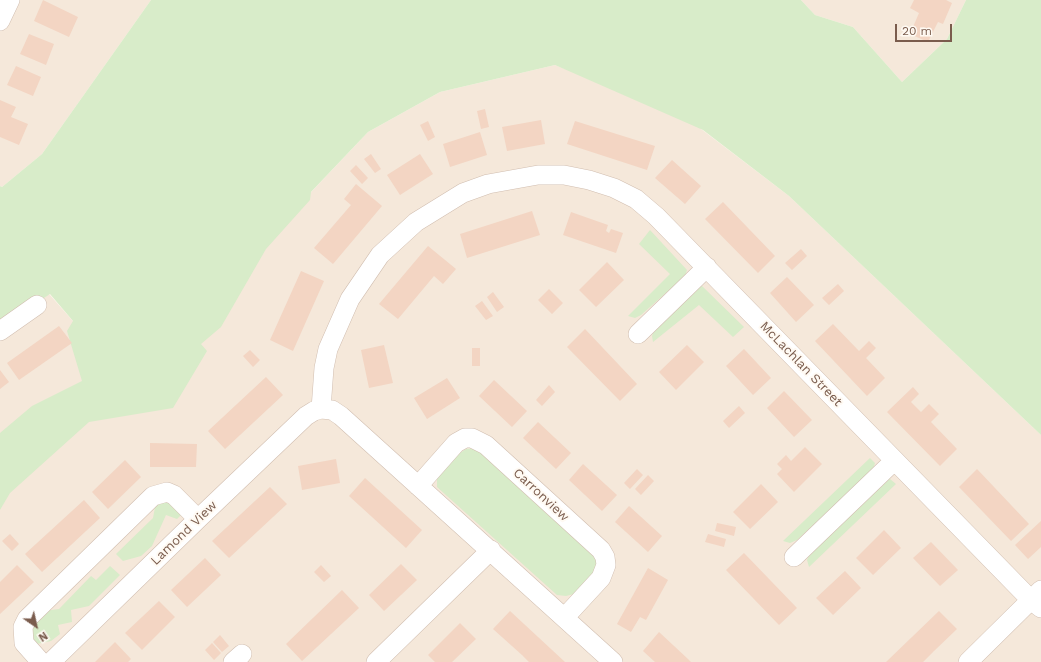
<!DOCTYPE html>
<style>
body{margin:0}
#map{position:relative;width:1041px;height:662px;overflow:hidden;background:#fdf6ec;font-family:"Work Sans",sans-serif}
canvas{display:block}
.north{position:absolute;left:16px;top:606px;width:40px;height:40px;-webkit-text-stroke:3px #fffaf3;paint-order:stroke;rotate:146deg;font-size:11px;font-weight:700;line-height:16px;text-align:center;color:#7a5c4d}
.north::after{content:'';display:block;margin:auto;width:14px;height:18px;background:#7a5c4d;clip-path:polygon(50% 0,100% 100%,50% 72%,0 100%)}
.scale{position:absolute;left:895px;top:24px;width:57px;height:18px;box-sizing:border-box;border:2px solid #7a5c4d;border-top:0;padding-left:5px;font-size:12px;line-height:14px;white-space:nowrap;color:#7a5c4d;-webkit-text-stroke:3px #fffaf3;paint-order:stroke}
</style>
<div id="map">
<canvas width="1041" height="662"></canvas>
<div class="north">N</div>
<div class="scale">20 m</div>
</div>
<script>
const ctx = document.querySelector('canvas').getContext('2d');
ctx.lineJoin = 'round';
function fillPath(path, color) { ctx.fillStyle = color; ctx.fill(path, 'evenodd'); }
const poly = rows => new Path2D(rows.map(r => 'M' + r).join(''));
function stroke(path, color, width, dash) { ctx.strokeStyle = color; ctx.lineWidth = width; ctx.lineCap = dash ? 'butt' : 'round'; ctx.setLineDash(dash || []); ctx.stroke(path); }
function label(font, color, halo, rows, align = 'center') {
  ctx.font = font + ' "Work Sans",sans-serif'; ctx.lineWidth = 4; ctx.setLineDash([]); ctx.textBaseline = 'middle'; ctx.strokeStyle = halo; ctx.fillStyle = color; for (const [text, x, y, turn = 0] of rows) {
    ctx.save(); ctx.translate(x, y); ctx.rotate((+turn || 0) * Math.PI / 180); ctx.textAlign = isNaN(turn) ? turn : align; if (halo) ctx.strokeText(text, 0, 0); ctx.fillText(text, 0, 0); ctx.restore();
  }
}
fillPath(poly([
 [0,0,151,0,42,154,2,187,0,186],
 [801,0,966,0,947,39,902,82,853,27,815,15],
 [555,65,680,113,789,196,1041,435,1041,662,0,662,0,327,49,294,140,397,281,224,368,132,440,92]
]), '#f5e8da');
fillPath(poly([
 [151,0,801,0,815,15,853,27,902,82,947,39,966,0,1041,0,1041,435,789,196,703,130,555,65,440,92,368,132,311,192,310,200,266,249,221,327,201,344,207,351,173,408,89,422,10,493,0,510,0,433,32,406,82,381,67,331,73,321,50,294,0,327,0,186,2,187,42,154],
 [650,230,687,270,685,276,641,315,635,318,628,316,670,274,639,244],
 [702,286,744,327,733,337,699,305,653,342,652,336,655,328,696,287],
 [474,448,479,449,598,560,595,571,574,594,566,596,557,595,437,487,437,477,460,453,466,449],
 [870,458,875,463,873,470,797,540,790,543,783,541],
 [890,479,896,484,809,567,807,560,810,553,884,481],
 [156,502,165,502,173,503,183,513,177,519,166,515,152,546,141,556,123,561,116,554,153,518],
 [110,566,120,575,89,606,71,610,72,622,58,625,60,634,51,641,32,645,30,624,44,611,59,609,91,576,96,580]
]), '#d8ecc9');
fillPath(poly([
 [43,0,78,17,69,37,34,21],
 [914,0,946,0,952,3,943,24,938,22,928,42,910,34,919,13,910,8],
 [29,34,54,44,46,65,20,54],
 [16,66,41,77,33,96,7,85],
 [0,100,16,107,11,117,28,124,19,145,0,137],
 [485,109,489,127,481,129,477,111],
 [541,120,545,144,507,151,502,127],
 [428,121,435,137,428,141,420,125],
 [575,121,655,146,647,170,567,144],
 [480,132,487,155,450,167,443,144],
 [371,154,381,169,375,173,364,159],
 [420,154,433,174,400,195,387,175],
 [672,160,701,186,685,204,655,178],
 [356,165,368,178,362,184,350,171],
 [356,184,382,206,333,264,314,248,351,205,344,199],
 [723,202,775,256,758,273,705,219],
 [532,211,540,235,467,258,460,234],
 [571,212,608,225,606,231,609,233,611,229,623,233,616,253,563,235],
 [428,246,456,269,443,284,434,276,398,319,379,304],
 [801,249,807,256,792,270,785,263],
 [607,262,624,280,596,307,579,290],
 [301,271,324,281,293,351,270,340],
 [787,277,814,305,796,322,770,293],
 [838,284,844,291,829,305,822,298],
 [549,289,563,303,552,314,538,300],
 [493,292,504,307,497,312,487,297],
 [482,301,493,316,486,320,475,306],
 [833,324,859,351,869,341,876,348,866,358,885,378,867,396,815,341],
 [59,326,72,343,19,380,7,363],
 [585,329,637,384,620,401,567,347],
 [384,345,393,383,369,388,361,350],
 [687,345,704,362,676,390,659,372],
 [472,348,480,348,480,366,472,366],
 [744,349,771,378,753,395,726,366],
 [250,350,260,360,253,367,243,356],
 [0,370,9,382,0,389],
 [266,377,283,395,225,449,208,431],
 [447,378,460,398,427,419,414,398],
 [494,380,527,411,512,427,479,396],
 [549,385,555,392,542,406,536,400],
 [913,387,919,394,911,402,921,412,929,404,939,414,931,422,957,449,940,466,887,412],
 [784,391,812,420,794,437,767,408],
 [739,406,745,413,729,428,723,421],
 [538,422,571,453,556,469,523,438],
 [150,443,197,444,196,467,150,467],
 [805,447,822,464,794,492,777,474,782,469,777,464,786,455,791,461],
 [336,459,340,483,302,490,298,466],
 [125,460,141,477,108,509,92,492],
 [583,464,617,495,602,511,569,480],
 [637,469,643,475,630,489,624,483],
 [977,469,1029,524,1011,541,959,487],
 [648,475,654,481,641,495,635,489],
 [365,478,422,530,406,548,349,496],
 [761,484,778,502,750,529,733,512],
 [270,487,287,504,229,558,212,541],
 [84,500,100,518,42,572,25,554],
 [629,506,662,536,648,552,615,522],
 [1041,521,1041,547,1028,559,1015,545],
 [717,523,736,527,734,536,715,531],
 [884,530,901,548,873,575,856,558],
 [10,534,19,544,12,551,2,541],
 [708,534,726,539,724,547,705,542],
 [931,542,958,570,940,586,913,558],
 [744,553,797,608,779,625,726,570],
 [205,558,221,575,187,607,171,590],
 [401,564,417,580,384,611,369,595],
 [17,565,34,582,0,614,0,582],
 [321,565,331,576,324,582,314,572],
 [648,568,668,580,646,620,640,617,631,632,617,624],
 [845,571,861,588,833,615,816,598],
 [342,590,359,608,302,661,286,644],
 [159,601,175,617,142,650,125,633],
 [510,611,524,624,565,662,529,662,522,655,493,629],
 [939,611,957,629,934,651,923,662,886,662],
 [460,623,476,639,452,662,435,662,428,655],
 [659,632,688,659,691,662,655,662,643,651],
 [220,635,229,646,222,652,213,642],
 [115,642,131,659,128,662,95,662],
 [212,643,221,653,214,660,205,650]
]), '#f3d5c3');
const minor = poly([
 [0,21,10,0],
 [0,331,37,305],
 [638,334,707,267],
 [321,409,324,368,328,349,350,299,380,255,416,222,463,193,488,184,538,175,564,175,589,180,614,188,636,199,656,216,1031,600,1041,608],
 [418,486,456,443,465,438,472,438,486,445,601,550,605,557,606,565,601,578,565,617],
 [794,557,894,461],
 [41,662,24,643,23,627,27,619,153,496,167,492,174,495,198,519],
 [51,662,198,519,306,416,314,411,321,409,332,410,341,416,613,662],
 [233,662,242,654],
 [376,662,491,550],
 [968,662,1041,590]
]);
stroke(minor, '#d1beb0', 20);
stroke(minor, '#fff', 19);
label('13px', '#7a5c4d', '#fffaf3', [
 ["McLachlan Street",801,364,46],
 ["Carronview",541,495,43],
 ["Lamond View",184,533,-44]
]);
</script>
